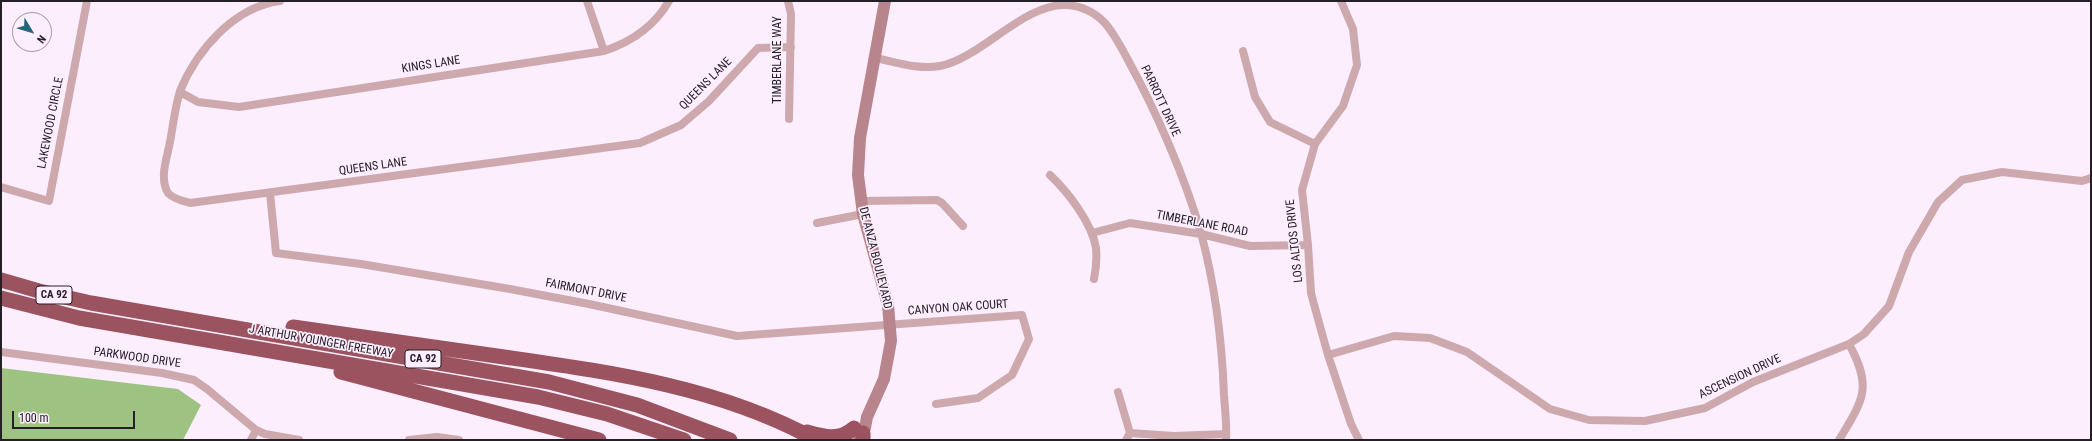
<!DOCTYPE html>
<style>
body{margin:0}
#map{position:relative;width:2092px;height:441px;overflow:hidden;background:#fdeefe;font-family:"Roboto Condensed",sans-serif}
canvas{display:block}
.frame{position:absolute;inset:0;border:2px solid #252026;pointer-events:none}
.north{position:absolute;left:12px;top:12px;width:40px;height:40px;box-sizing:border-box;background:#fdeefe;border:1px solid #a79ca8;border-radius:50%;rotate:128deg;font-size:11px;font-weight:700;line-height:16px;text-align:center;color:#252026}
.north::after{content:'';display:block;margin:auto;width:14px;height:18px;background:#246579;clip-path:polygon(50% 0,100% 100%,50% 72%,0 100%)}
.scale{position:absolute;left:12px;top:411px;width:123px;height:18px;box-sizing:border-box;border:2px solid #252026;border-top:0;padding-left:5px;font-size:12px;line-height:14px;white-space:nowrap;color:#252026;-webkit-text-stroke:3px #fdeefe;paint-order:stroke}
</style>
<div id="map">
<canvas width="2092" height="441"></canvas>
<div class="frame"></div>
<div class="north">N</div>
<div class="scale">100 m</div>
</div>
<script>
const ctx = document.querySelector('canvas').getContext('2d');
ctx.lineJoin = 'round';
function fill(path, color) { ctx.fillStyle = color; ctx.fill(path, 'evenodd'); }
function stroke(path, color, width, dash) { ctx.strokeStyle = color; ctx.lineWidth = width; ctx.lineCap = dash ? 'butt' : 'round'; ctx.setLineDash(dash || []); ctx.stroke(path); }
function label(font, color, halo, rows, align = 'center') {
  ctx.font = font + ' "Roboto Condensed",sans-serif'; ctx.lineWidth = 3.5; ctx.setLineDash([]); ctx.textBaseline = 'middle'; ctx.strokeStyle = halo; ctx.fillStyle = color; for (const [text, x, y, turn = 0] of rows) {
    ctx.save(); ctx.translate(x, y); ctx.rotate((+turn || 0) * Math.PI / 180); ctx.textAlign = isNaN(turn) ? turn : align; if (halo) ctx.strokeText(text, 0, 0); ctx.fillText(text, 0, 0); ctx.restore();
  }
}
const forest = new Path2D(`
 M1,368L178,389L201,405L183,440H1Z`);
const street = new Path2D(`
 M280,1C234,7 197,50 180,91C175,107 173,126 170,142C167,158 159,178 168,193C173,199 183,201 190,203L640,143L681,125L709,101L758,48L791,47
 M587,1L604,51
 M788,1L791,14L789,119
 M1341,1L1353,29L1357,65L1343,106L1315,144L1302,190L1308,245L1311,293L1315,308L1328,355L1351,424L1359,440
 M1243,51L1255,97L1270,122L1315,144
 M875,58C896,62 918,70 940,66C980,59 1025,2 1067,5C1081,6 1094,12 1104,22C1114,33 1121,47 1128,60C1156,111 1185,177 1201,233C1215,285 1222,341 1224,395C1225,410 1227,425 1226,440
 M180,92L198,102L239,107L604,51C631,42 654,27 669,1
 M1050,175C1068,192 1092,223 1096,248C1097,258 1096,269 1094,279
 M1,187L49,201L87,1
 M270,193L276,253L361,264L510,289L589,304L737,336L1022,315L1029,339L1012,375L978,398L936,404
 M860,201L937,200L942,203L963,226
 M817,223L863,214
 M1092,233L1130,223L1201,234L1250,246L1308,245
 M1,352L162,373L194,380L207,389L256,430L265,434L299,440
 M1328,355L1394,336L1430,338L1467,352L1550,409L1589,420L1645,421L1705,408L1753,382L1849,344L1864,334L1889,306L1909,252L1938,202L1962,180L2002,172L2082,181L2091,178
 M1118,392L1130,433L1126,440
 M1130,433L1174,436L1226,434
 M251,440L256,430
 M409,440L437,437L459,440
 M1839,440C1863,400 1873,388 1849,344`);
const secondary = new Path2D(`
 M859,440L865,428L867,417L884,379L891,341L888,305L863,214L858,175L860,138L885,1`);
const highway = new Path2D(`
 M1,280L39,291L91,303L549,382L637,405L730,440
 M1,298L79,318L538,397L607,414L684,440
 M293,327C366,338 439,348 511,358C616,373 722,388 816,440
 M341,372L599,440
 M807,432C824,437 840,441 854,428
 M863,440V433`);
const shields = [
 [54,295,36],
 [423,359,36]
];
const shieldNames = [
 ["CA 92",54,295],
 ["CA 92",423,359]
];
const streetNames = [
 ["TIMBERLANE WAY",778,60,-90],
 ["KINGS LANE",431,65,-9],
 ["QUEENS LANE",706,84,-45],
 ["PARROTT DRIVE",1160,101,65],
 ["LAKEWOOD CIRCLE",51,123,-79],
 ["QUEENS LANE",373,167,-8],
 ["TIMBERLANE ROAD",1202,224,11],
 ["LOS ALTOS DRIVE",1295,241,-96],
 ["DE ANZA BOULEVARD",875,258,76],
 ["FAIRMONT DRIVE",586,291,11],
 ["CANYON OAK COURT",958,308,-4],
 ["J ARTHUR YOUNGER FREEWAY",321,342,10],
 ["PARKWOOD DRIVE",137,358,8],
 ["ASCENSION DRIVE",1740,377,-25]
];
fill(forest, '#9ec282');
stroke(street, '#cda9ae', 8);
stroke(secondary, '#b8858c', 12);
stroke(highway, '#9a535f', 15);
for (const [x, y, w] of shields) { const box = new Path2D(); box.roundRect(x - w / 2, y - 9, w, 18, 3); ctx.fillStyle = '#fdeefe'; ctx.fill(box); stroke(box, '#252026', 1); }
label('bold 11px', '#252026', null, shieldNames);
label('12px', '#252026', '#fdeefe', streetNames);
</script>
